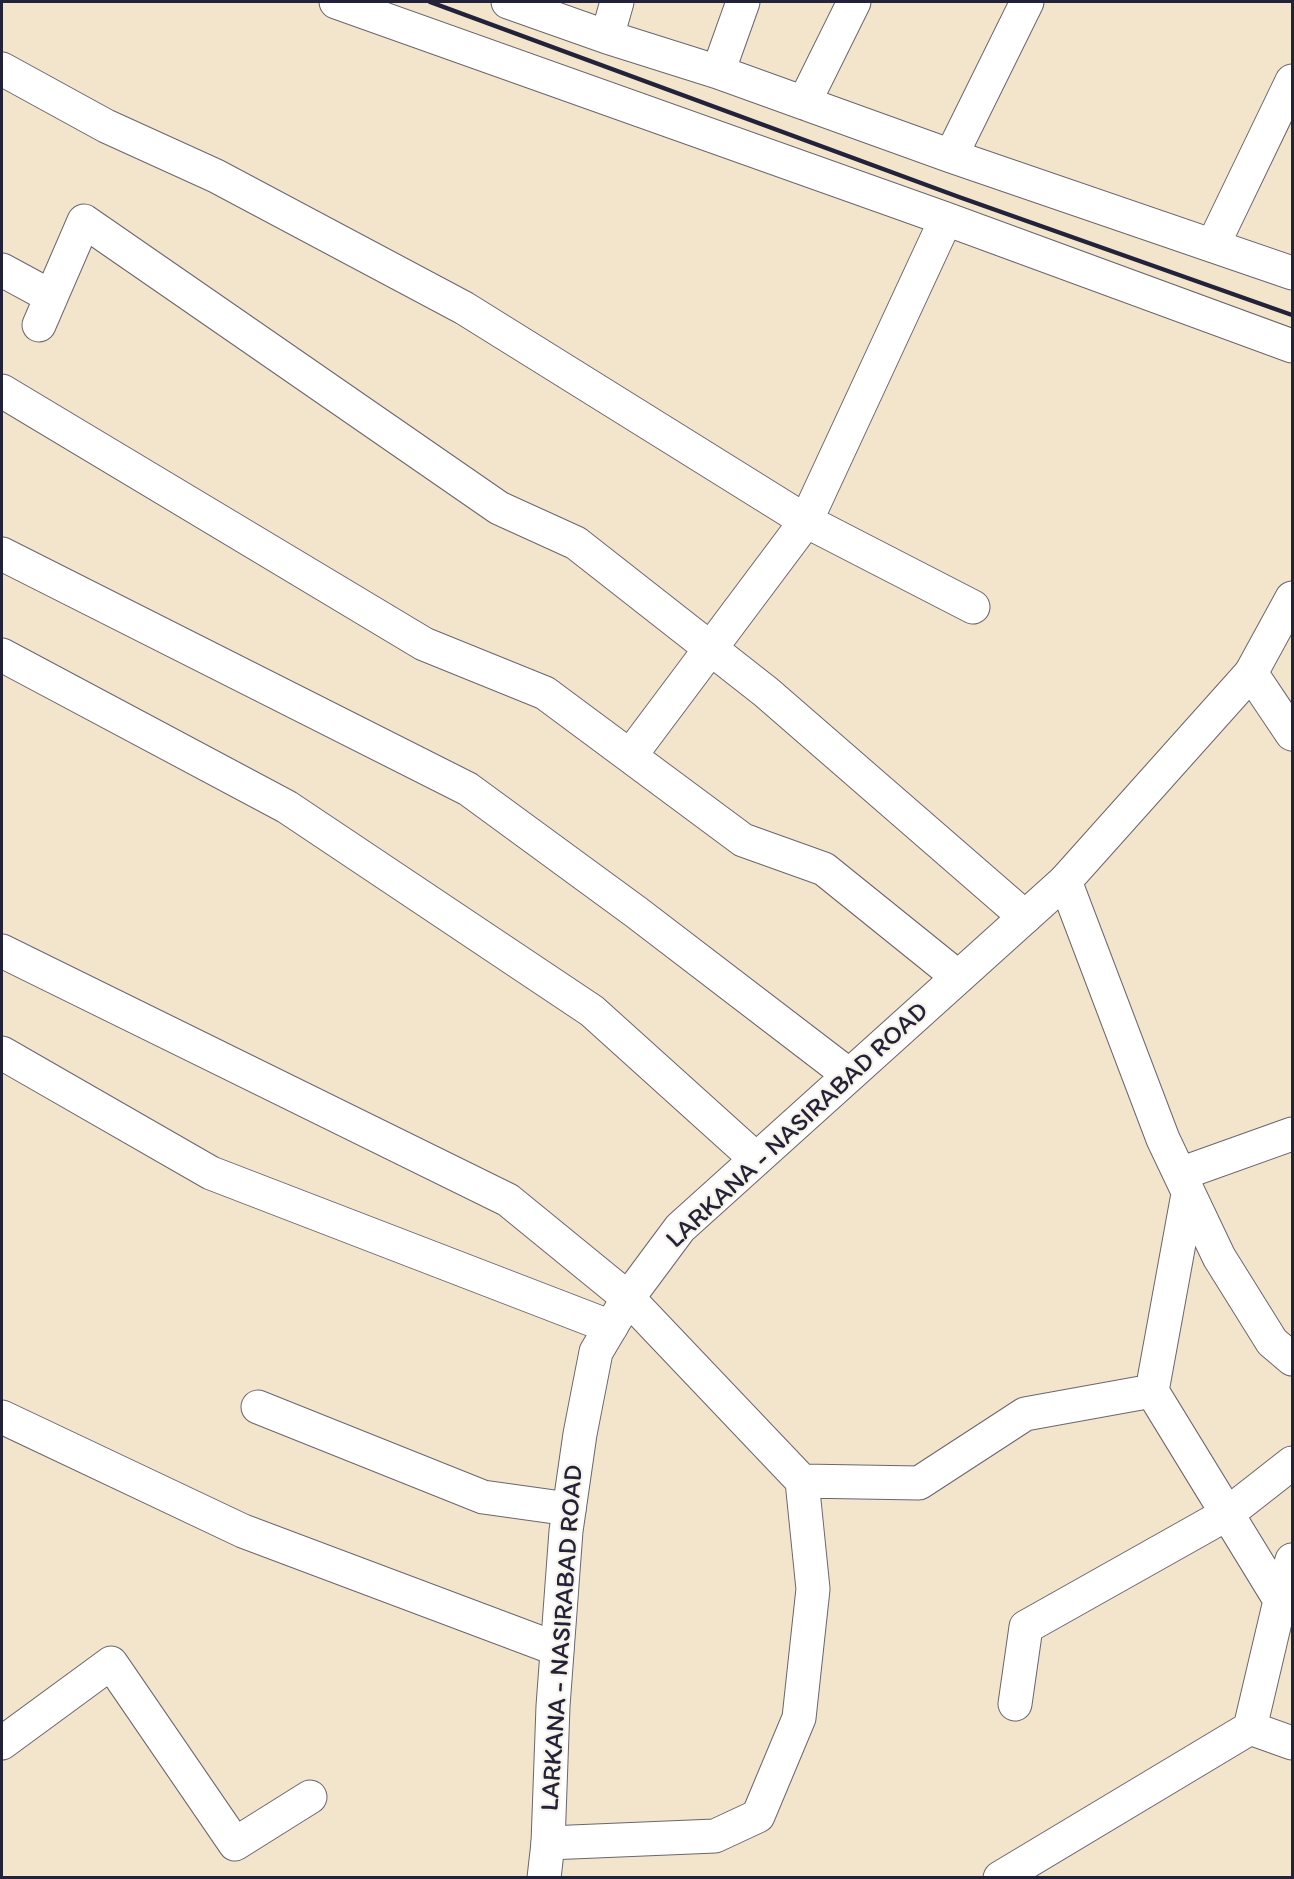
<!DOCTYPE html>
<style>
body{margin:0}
#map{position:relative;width:1294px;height:1879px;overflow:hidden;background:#f3e4cc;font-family:Itim,sans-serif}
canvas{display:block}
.frame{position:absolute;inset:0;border:3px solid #22223b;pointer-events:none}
</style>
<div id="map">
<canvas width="1294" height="1879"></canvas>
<div class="frame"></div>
</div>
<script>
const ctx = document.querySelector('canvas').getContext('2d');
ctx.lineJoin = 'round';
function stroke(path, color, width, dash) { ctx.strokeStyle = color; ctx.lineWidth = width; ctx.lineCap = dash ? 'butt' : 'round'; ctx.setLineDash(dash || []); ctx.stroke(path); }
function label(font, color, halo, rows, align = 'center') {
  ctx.font = font + ' Itim,sans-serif'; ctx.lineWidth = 4.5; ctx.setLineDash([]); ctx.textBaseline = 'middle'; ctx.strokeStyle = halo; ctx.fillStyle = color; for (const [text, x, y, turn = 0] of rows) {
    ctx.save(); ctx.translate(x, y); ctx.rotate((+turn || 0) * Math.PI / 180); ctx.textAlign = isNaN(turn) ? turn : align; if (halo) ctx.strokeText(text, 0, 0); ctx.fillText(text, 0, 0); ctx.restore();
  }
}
const street = new Path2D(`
 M336,2L946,219L1292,346
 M508,2L607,37L718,72L951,156L1292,273
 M607,37L617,2
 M2,69L106,126L216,176L464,308L806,521L973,607
 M718,72L743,2
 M804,103L854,2
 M951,156L1027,2
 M1213,245L1292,81
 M2,270L50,296
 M39,325L84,221L499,508L576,543L766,692L1025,917
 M2,391L424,644L545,693L743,840L824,869L958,977
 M2,554L468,789L636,912L849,1075
 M2,655L287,807L592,1011L756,1159
 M1251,673L1292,734
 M630,756L806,521L946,219
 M1065,881L1163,1139L1219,1257L1272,1342L1292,1359
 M2,951L508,1200L628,1298L802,1481L919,1483L1025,1414L1152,1391
 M2,1053L211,1173L611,1327
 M1180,1174L1292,1134
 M1188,1194L1152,1391L1280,1600
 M258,1407L483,1497L569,1509
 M2,1417L243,1531L557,1649
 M1015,1704L1026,1627L1227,1514L1292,1463
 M1250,1728L1292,1743
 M2,1743L111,1663L235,1844L310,1797
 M548,1843L715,1836L758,1816L799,1718L813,1589L802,1481
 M1000,1878L1250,1728L1283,1588L1292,1560`);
const secondary = new Path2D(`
 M544,1878L548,1843L553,1706L566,1531L580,1434L596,1352L628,1298L680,1228L1065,881L1251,673L1292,598`);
const rail = new Path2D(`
 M430,2L959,197L1292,315`);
const streetNames = [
 ["LARKANA - NASIRABAD ROAD",798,1126,-43],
 ["LARKANA - NASIRABAD ROAD",563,1638,-86]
];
stroke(street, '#6b666e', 35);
stroke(secondary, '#6b666e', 35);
stroke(street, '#fff', 33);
stroke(secondary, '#fff', 33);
stroke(rail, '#22223b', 4.5);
label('26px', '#22223b', '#f7f3e8', streetNames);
</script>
